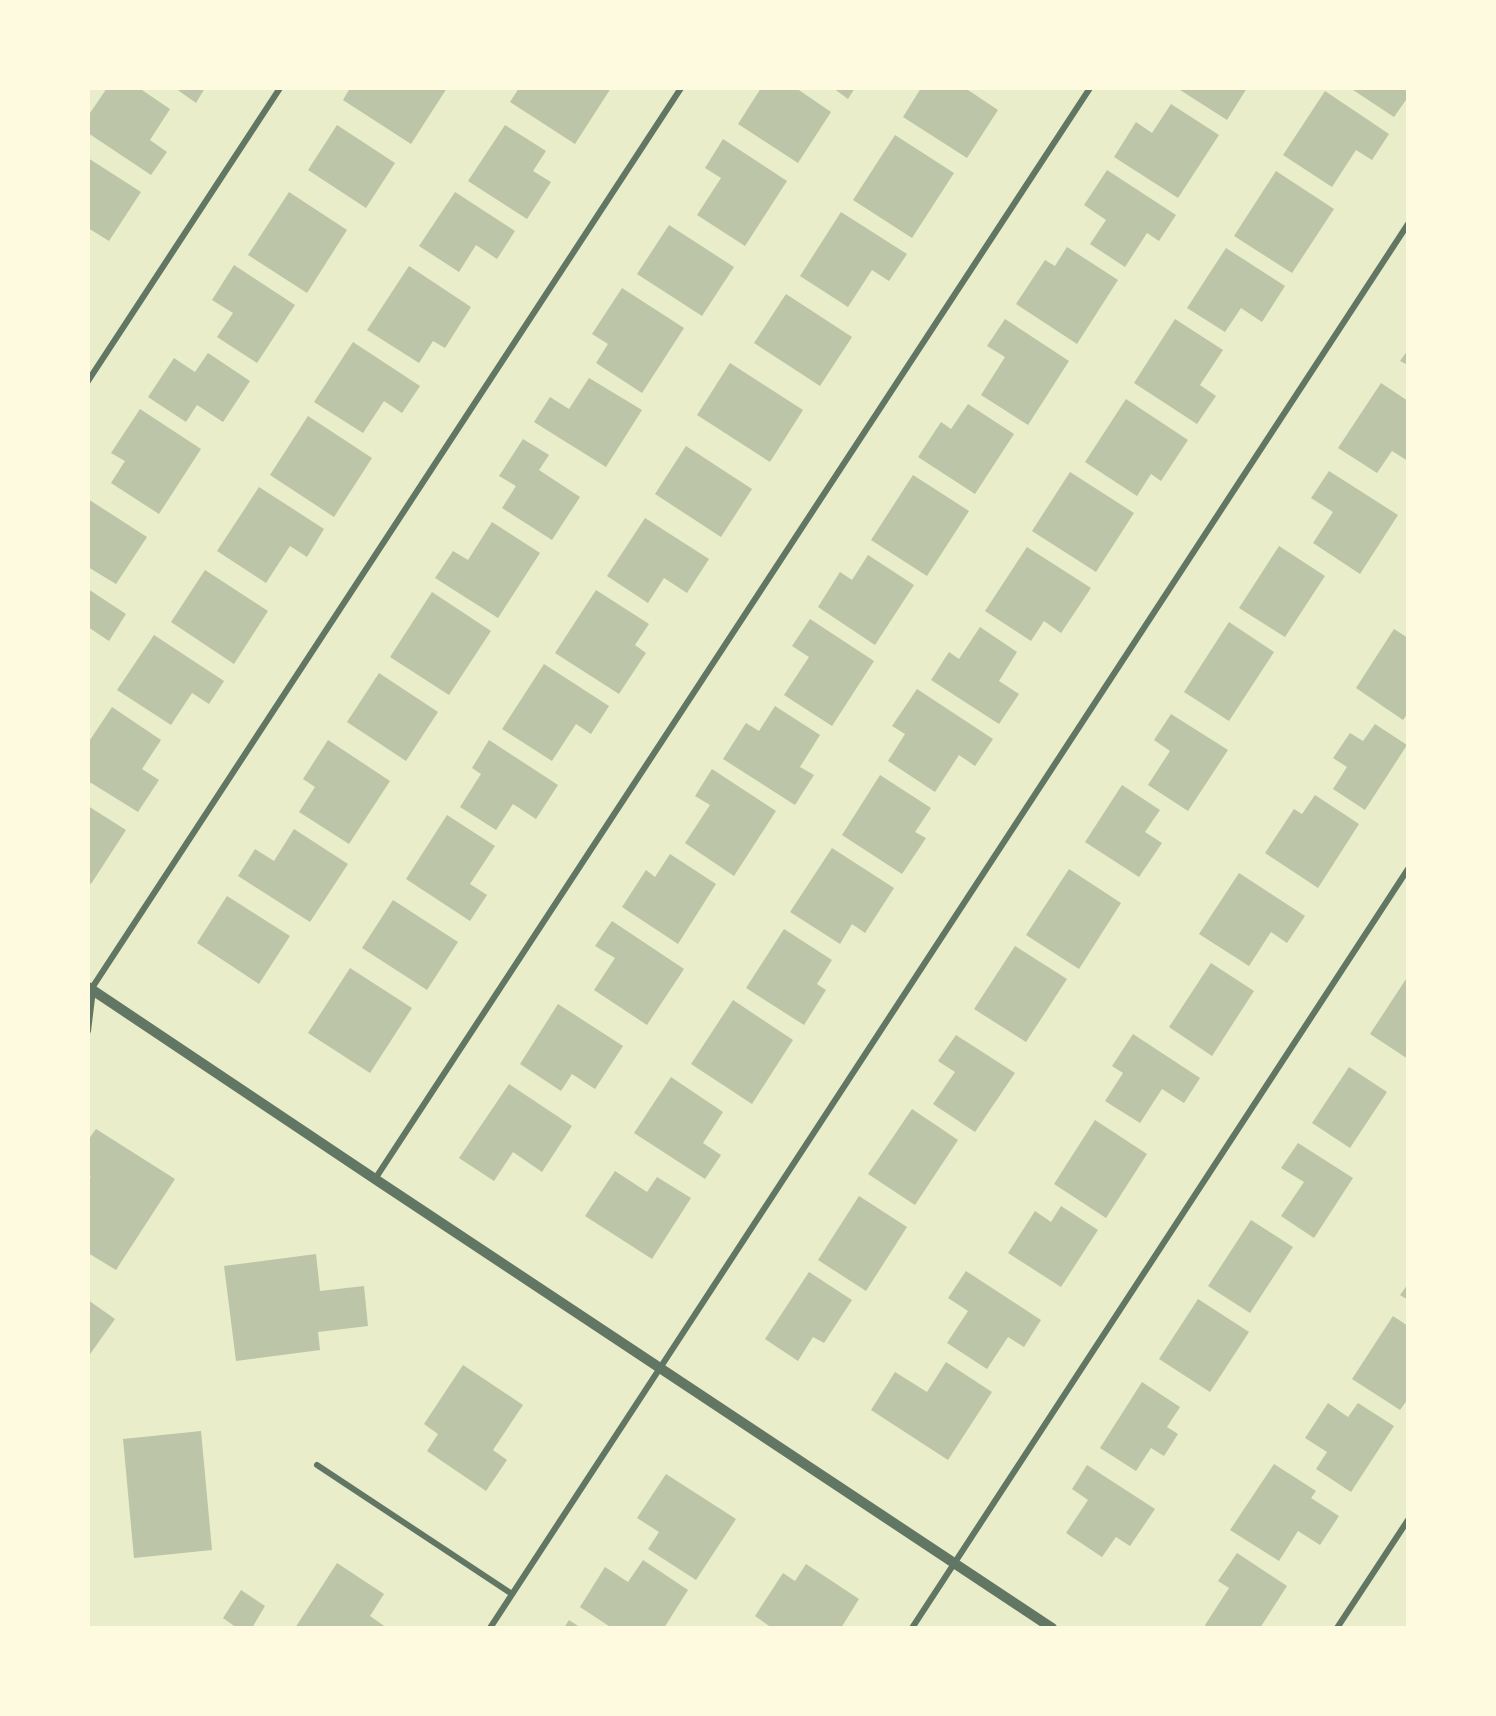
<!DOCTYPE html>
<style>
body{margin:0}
#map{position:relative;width:1496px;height:1716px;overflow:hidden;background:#e9edc9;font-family:Helvetica,sans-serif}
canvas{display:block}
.frame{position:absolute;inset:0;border:90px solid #fefae0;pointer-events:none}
</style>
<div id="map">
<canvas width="1496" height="1716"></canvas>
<div class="frame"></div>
</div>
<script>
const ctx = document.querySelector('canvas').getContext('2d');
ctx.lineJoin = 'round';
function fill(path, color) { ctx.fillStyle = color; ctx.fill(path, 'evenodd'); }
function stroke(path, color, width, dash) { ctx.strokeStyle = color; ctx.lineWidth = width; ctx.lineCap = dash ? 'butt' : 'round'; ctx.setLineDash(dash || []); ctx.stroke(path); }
const building = new Path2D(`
 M107,88H139L170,109L150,140L167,152L151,175L88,133V116Z
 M175,88H205L196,103Z
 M350,88H447L411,144L343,100Z
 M519,88H611L575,144L510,102Z
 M761,88H796L831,112L798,163L738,124Z
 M833,88H855L848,99Z
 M921,88H965L998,110L967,158L903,117Z
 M1177,88H1247L1227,120Z
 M1350,88H1408V97L1394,117Z
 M1325,91L1389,134L1372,160L1356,150L1332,187L1283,155Z
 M1171,104L1219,135L1178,198L1114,157L1136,122L1152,133Z
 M337,125L395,163L366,208L308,170Z
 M505,125L546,151L533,171L551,182L527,219L468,181Z
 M895,135L954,173L912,238L853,200Z
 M723,139L787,181L745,246L697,215L721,178L705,168Z
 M88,158L141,192L109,241L88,228Z
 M1107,170L1176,215L1159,241L1147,233L1125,267L1090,244L1106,220L1084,205Z
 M1276,171L1334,209L1292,273L1234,236Z
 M289,192L347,230L307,293L248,255Z
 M455,192L515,231L497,259L476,245L459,272L419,246Z
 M841,212L907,254L889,281L872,270L848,307L800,276Z
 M669,225L734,267L702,316L637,274Z
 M1067,247L1118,280L1077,344L1016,304L1045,260L1055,266Z
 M1226,248L1285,286L1262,322L1241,308L1225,332L1187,308Z
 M234,265L295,305L257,363L217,337L233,313L212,300Z
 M409,266L471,307L445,348L433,341L419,363L367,330Z
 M622,288L684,328L642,393L596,363L608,344L592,334Z
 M786,294L852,337L820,386L754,343Z
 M1005,319L1069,361L1028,425L981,395L1005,357L987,346Z
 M1175,319L1223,350L1200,385L1216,396L1197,424L1134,383Z
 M353,342L420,386L402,413L384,401L363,433L314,402Z
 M1408,350V365L1400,361Z
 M208,353L250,381L223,422L197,405L186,422L148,397L174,358L195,372Z
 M730,363L803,410L770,462L697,415Z
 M589,378L642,410L606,467L534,422L550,397L569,409Z
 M1381,383L1408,401V461L1392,451L1377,473L1338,448Z
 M1126,399L1188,440L1161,481L1151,474L1137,496L1085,462Z
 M968,404L1014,434L975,494L918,457L941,422L951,429Z
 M140,409L201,449L159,514L111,483L125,461L111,453Z
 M308,416L372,458L334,517L270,475Z
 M523,439L549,455L539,470L580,497L552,540L502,508L516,486L499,476Z
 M686,446L752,489L721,537L655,494Z
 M1329,471L1398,515L1360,574L1313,543L1333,512L1311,498Z
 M1070,472L1134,513L1096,572L1032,531Z
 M913,475L969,511L927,576L871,540Z
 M259,487L324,529L307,557L290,546L266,583L217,551Z
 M88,499L147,537L116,584L88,567Z
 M645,518L709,559L687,593L664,578L648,603L607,576Z
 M492,522L540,553L498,618L435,578L453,551L468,560Z
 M1279,546L1325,576L1285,637L1239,608Z
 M1027,547L1091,588L1061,633L1044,621L1031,641L985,611Z
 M868,555L914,585L875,645L818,607L840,572L852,580Z
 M205,570L268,611L234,664L171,622Z
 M88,589L126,614L109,641L88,627Z
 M596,590L649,624L635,645L646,653L619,694L555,653Z
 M432,592L491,631L449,695L390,657Z
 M810,619L874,661L832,726L784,695L809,657L792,646Z
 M1229,622L1274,652L1229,721L1184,692Z
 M980,627L1017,652L999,681L1019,694L999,724L931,680L949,652L959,659Z
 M1394,629L1408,638V713L1403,720L1356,688Z
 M154,635L224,681L209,704L192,693L171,725L117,690Z
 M544,664L609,706L591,734L576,724L552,761L502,729Z
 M379,673L438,712L406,761L347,722Z
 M917,689L993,739L975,766L959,755L935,792L888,761L905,734L892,726Z
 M775,706L820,735L800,767L814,775L795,805L723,759L746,723L759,731Z
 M112,707L161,740L142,769L159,780L138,812L88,781V743Z
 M1171,714L1228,750L1188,811L1148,785L1170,751L1154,740Z
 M1375,724L1407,745L1365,810L1333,789L1347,767L1333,758L1350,733L1363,741Z
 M328,740L390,781L349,844L299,812L315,787L303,779Z
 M489,740L558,785L536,819L513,804L496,830L460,807L481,774L472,768Z
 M712,769L776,811L734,876L685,843L710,805L695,796Z
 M880,775L931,808L915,832L926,838L902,874L842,835Z
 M1122,785L1160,810L1145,832L1162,843L1139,877L1085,842Z
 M1315,795L1359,824L1318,888L1265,853L1294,809L1302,814Z
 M88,806L126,830L91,884L88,883Z
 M447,815L495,846L470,884L487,895L470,921L406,879Z
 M294,829L348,864L310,922L238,876L255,849L274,861Z
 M832,848L894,888L865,933L852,924L840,944L790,912Z
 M670,854L716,884L678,944L622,907L646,870L655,877Z
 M1069,869L1121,903L1079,969L1026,935Z
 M1239,873L1305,916L1287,943L1271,932L1249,966L1199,934Z
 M227,896L290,936L259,984L197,943Z
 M393,900L458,942L427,990L362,948Z
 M612,921L684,969L647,1025L594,990L615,958L595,946Z
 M784,929L832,960L817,984L826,990L804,1025L746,988Z
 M1015,946L1067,979L1026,1042L974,1009Z
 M1211,963L1254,991L1212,1056L1169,1027Z
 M350,968L412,1008L370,1073L308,1033Z
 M1408,976V1059L1370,1034Z
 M733,1000L793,1040L752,1104L691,1064Z
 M558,1004L623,1046L595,1089L572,1074L561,1091L520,1064Z
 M1133,1034L1200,1078L1184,1103L1162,1089L1140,1123L1105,1101L1123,1073L1112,1066Z
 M956,1035L1015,1073L975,1132L933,1104L955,1072L938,1061Z
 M1349,1067L1387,1092L1350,1148L1312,1123Z
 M671,1077L723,1112L703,1143L721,1155L705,1179L634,1133Z
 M509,1084L572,1126L542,1172L513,1152L494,1181L459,1158Z
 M912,1109L958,1140L915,1205L868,1174Z
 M1095,1120L1147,1154L1106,1218L1054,1184Z
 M96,1129L175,1179L116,1270L88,1253V1181L91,1177L88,1175V1140Z
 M1298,1143L1353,1178L1314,1238L1281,1216L1304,1182L1281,1168Z
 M615,1171L647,1192L657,1177L691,1198L652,1259L585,1216Z
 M859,1196L907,1227L866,1291L818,1260Z
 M1061,1206L1098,1230L1061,1287L1008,1253L1035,1211L1051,1222Z
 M1251,1220L1293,1247L1250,1313L1208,1286Z
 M316,1254L320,1291L364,1286L368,1326L318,1332L320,1350L236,1361L224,1266Z
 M966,1271L1041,1320L1024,1347L1008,1337L987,1369L947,1343L968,1311L948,1298Z
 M809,1272L852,1300L824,1343L813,1337L798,1361L765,1339Z
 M1408,1284V1300L1400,1295Z
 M1198,1299L1249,1332L1210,1392L1159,1359Z
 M88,1300L115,1319L88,1357Z
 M1393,1316L1408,1326V1399L1400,1410L1352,1379Z
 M946,1362L992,1392L948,1460L871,1410L895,1372L927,1392Z
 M463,1365L523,1405L493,1450L507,1460L486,1491L427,1451L438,1434L424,1424Z
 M1142,1382L1180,1407L1167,1427L1178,1434L1164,1456L1151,1448L1136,1471L1100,1448Z
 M1328,1403L1348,1417L1358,1403L1394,1426L1351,1492L1316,1469L1327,1452L1305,1438Z
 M201,1431L212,1550L134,1558L123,1439Z
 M1274,1464L1316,1491L1311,1498L1339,1516L1320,1545L1298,1531L1279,1561L1230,1530Z
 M1087,1465L1155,1509L1130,1546L1116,1537L1102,1557L1066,1533L1088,1500L1072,1489Z
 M666,1474L736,1519L696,1580L648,1549L659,1532L637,1518Z
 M1237,1553L1287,1586L1260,1628H1209L1205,1625L1229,1588L1218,1581Z
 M643,1560L688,1590L664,1628H612L580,1607L605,1567L628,1582Z
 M337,1563L384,1594L370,1616L387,1628H295Z
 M806,1564L859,1599L841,1628H772L755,1616L783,1573L795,1581Z
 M241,1590L265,1606L252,1628H237L223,1618Z
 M569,1620L581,1628H564Z`);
const minor = new Path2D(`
 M88,381L280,88
 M88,994L681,88
 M88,1031L93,990
 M375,1179L1090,88
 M317,1465L512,1594
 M490,1628L1408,224
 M912,1628L1408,869
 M1337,1628L1408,1520`);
const tertiary = new Path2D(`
 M88,987L375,1179L1052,1628`);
fill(building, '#bcc5a7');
stroke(minor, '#617663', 6);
stroke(tertiary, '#617663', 10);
</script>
